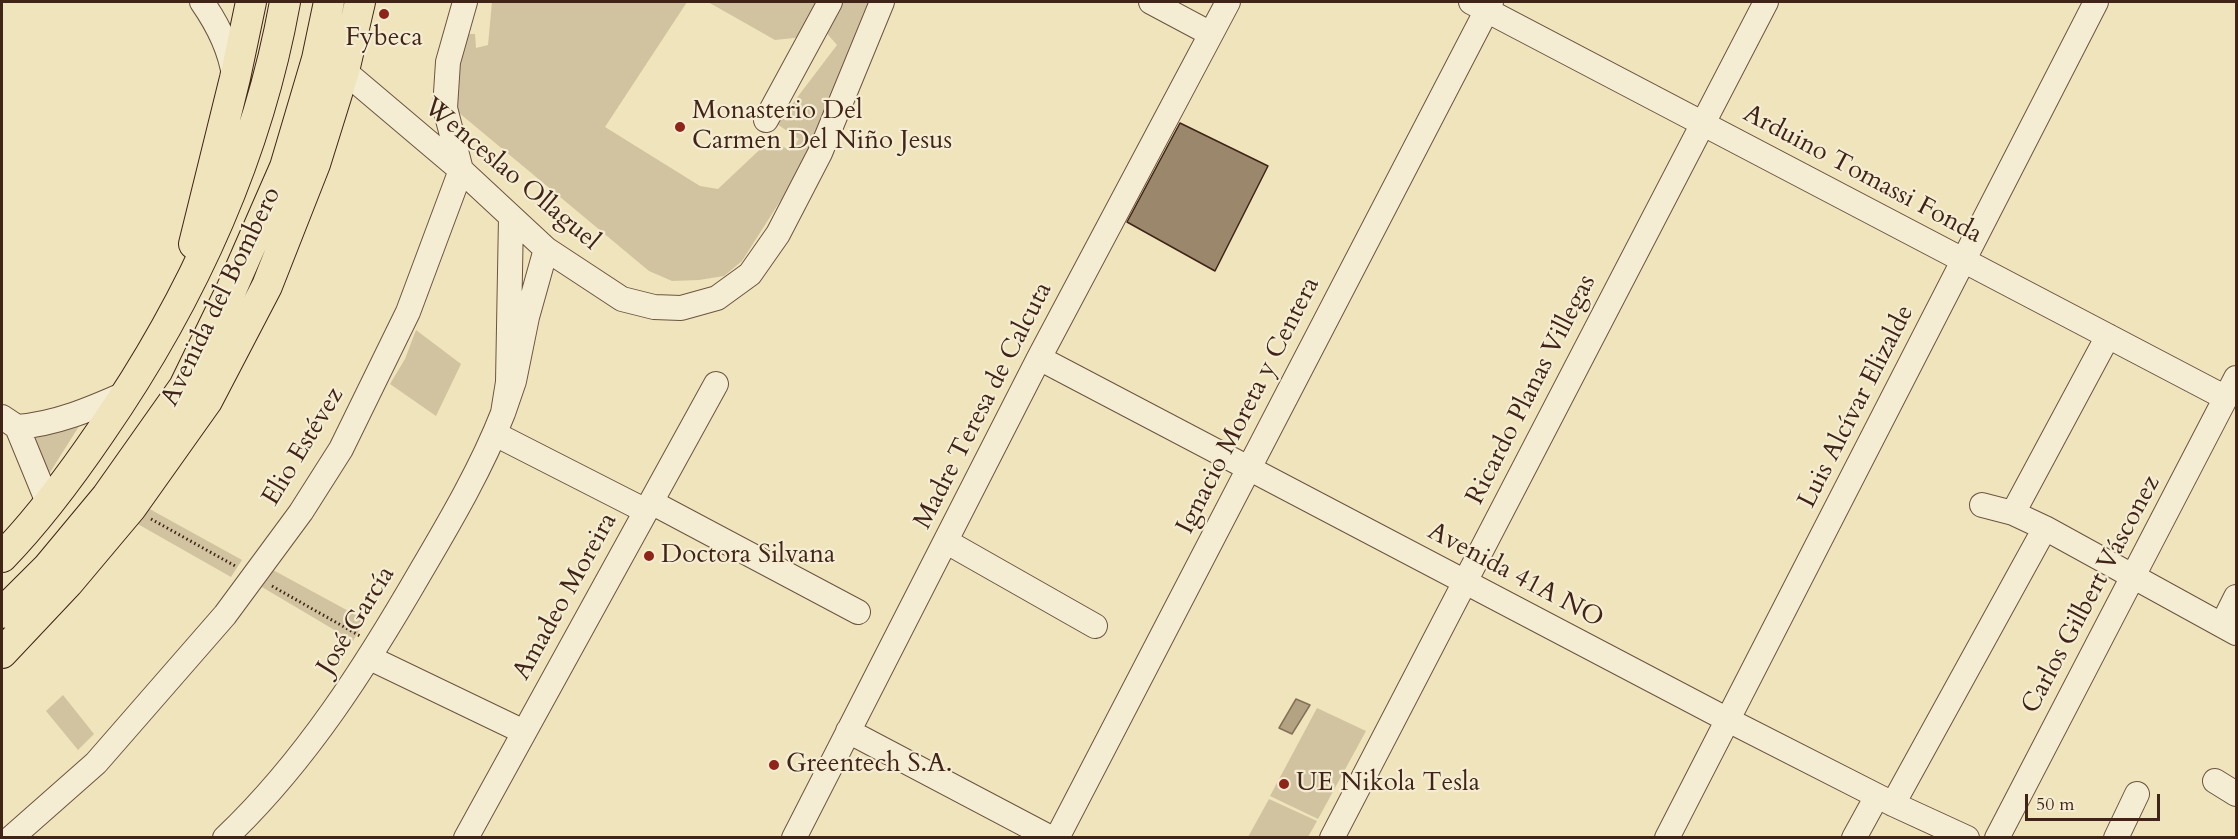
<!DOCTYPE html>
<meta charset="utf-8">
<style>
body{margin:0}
#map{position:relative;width:2238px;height:839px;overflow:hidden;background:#efe4bb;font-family:Cardo,serif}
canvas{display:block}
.frame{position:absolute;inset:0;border:3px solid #3f2417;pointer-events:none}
.scale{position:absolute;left:2025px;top:794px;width:135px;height:27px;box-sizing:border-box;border:3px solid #3f2417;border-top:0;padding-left:8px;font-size:18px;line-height:21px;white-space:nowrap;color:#3f2417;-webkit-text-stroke:4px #f5edd3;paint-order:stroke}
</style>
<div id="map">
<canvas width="2238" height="839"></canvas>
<div class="frame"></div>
<div class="scale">50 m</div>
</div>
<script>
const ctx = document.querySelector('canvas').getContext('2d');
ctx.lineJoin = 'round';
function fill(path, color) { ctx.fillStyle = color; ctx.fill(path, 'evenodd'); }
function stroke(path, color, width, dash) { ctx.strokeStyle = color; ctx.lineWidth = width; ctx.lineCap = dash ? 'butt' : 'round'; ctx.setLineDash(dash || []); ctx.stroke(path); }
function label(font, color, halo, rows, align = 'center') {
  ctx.font = font + ' Cardo,serif'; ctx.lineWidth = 4.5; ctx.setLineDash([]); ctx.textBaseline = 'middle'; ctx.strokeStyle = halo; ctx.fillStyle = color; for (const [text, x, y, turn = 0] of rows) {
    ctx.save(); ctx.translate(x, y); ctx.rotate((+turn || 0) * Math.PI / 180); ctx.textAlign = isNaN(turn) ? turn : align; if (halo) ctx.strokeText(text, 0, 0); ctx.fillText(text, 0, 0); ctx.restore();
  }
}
const green = new Path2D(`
 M492,2H687L605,127L700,186L718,189L771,139L790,151L799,139L777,124L837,45L823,29L843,2H872L821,137L742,261L724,276L699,280L672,281L649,271L452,107L463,34H475L476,48L488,45Z
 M708,2H823L803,37L775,40Z
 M416,330L461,364L436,416L390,384L405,359Z
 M93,404L37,493L19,422Z
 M146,507L242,560L231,577L136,523Z
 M273,570L365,620L353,641L262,587Z
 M63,695L94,734L78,750L46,711Z
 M1317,708L1366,731L1318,819L1270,796Z
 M1269,799L1317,821L1308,837H1248Z`);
const water = new Path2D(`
 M1296,699L1310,705L1292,734L1279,728Z`);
const building = new Path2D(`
 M1180,123L1268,166L1215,271L1127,222Z`);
const path = new Path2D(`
 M151,519L237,567
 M272,586L360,636`);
const minor = new Path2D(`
 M202,2C218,25 230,48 234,76
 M1151,2L1211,34
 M1471,2L2226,398
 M344,71L461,170L546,249L622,299L654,307L681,308L717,298L750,274L778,234L820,153L882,2
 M766,120L830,2
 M511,217L508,382L503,413L514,381L527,317L546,249
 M1039,358L1728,720L1893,804L1967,838
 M2,417L17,427L49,505
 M17,427C56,424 91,409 127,393
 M495,434L646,511
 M651,502L858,612
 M1982,505L2013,513L2045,528
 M2013,513L2108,336
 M947,542L1095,626
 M2222,625L2236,597
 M370,658L524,732
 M848,731L1051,838
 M2215,781L2236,794
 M1893,804L2045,528L2236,633
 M11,838L96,763L225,615L301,512L341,449L408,312L461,170L445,108L448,62L465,2
 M225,838C306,761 366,666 421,571C451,520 482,467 503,413
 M466,838L716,384
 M794,838L1039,358L1228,2
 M1057,838L1491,2
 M1332,838L1766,2
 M1667,838L2096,2
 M1854,838L1877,796
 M1997,838L2236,378
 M2116,838L2137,794`);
const major = new Path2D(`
 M194,244L235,78L251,2
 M2,557C39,519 70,477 100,433C190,303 257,157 285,2
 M2,613L48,567L107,496L184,387L232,288L285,167L317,59L329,2
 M2,653L68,583L131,508L207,401L267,286L315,164L344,71L360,2`);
const markers = [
 [384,14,6,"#8f2418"],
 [680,127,6,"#8f2418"],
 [649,556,6,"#8f2418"],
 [774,765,6,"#8f2418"],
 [1284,784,6,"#8f2418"]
];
const poiNames = [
 ["Fybeca",384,39,"center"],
 ["Monasterio Del",692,112],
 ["Carmen Del Niño Jesus",692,142],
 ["Doctora Silvana",661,556],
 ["Greentech S.A.",786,765],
 ["UE Nikola Tesla",1296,784]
];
const streetNames = [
 ["Wenceslao Ollaguel",511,175,40],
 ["Arduino Tomassi Fonda",1862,175,28],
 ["Avenida del Bombero",222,297,-64],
 ["Ricardo Planas Villegas",1532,390,-63],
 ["Madre Teresa de Calcuta",984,406,-63],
 ["Ignacio Moreta y Centera",1249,406,-63],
 ["Luis Alcívar Elizalde",1857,407,-63],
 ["Elio Estévez",304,447,-59],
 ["Avenida 41A NO",1515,576,28],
 ["Carlos Gilbert Vásconez",2092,595,-62],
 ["Amadeo Moreira",566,597,-61],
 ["José García",357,621,-58]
];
fill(green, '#d1c39f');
fill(water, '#b3a383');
stroke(water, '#857058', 1.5);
fill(building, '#9b886c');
stroke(building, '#3f2417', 1.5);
stroke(minor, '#6b5440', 26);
stroke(major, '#3f2417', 32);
stroke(path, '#3f2417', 3, [1.5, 3]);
stroke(minor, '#f5edd3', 24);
stroke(major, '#efe4bb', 30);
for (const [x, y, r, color] of markers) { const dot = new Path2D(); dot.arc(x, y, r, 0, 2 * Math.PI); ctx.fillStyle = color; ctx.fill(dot); stroke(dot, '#f5edd3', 2); }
label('26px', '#3f2417', '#f5edd3', poiNames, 'left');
label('26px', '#3f2417', '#f5edd3', streetNames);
</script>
